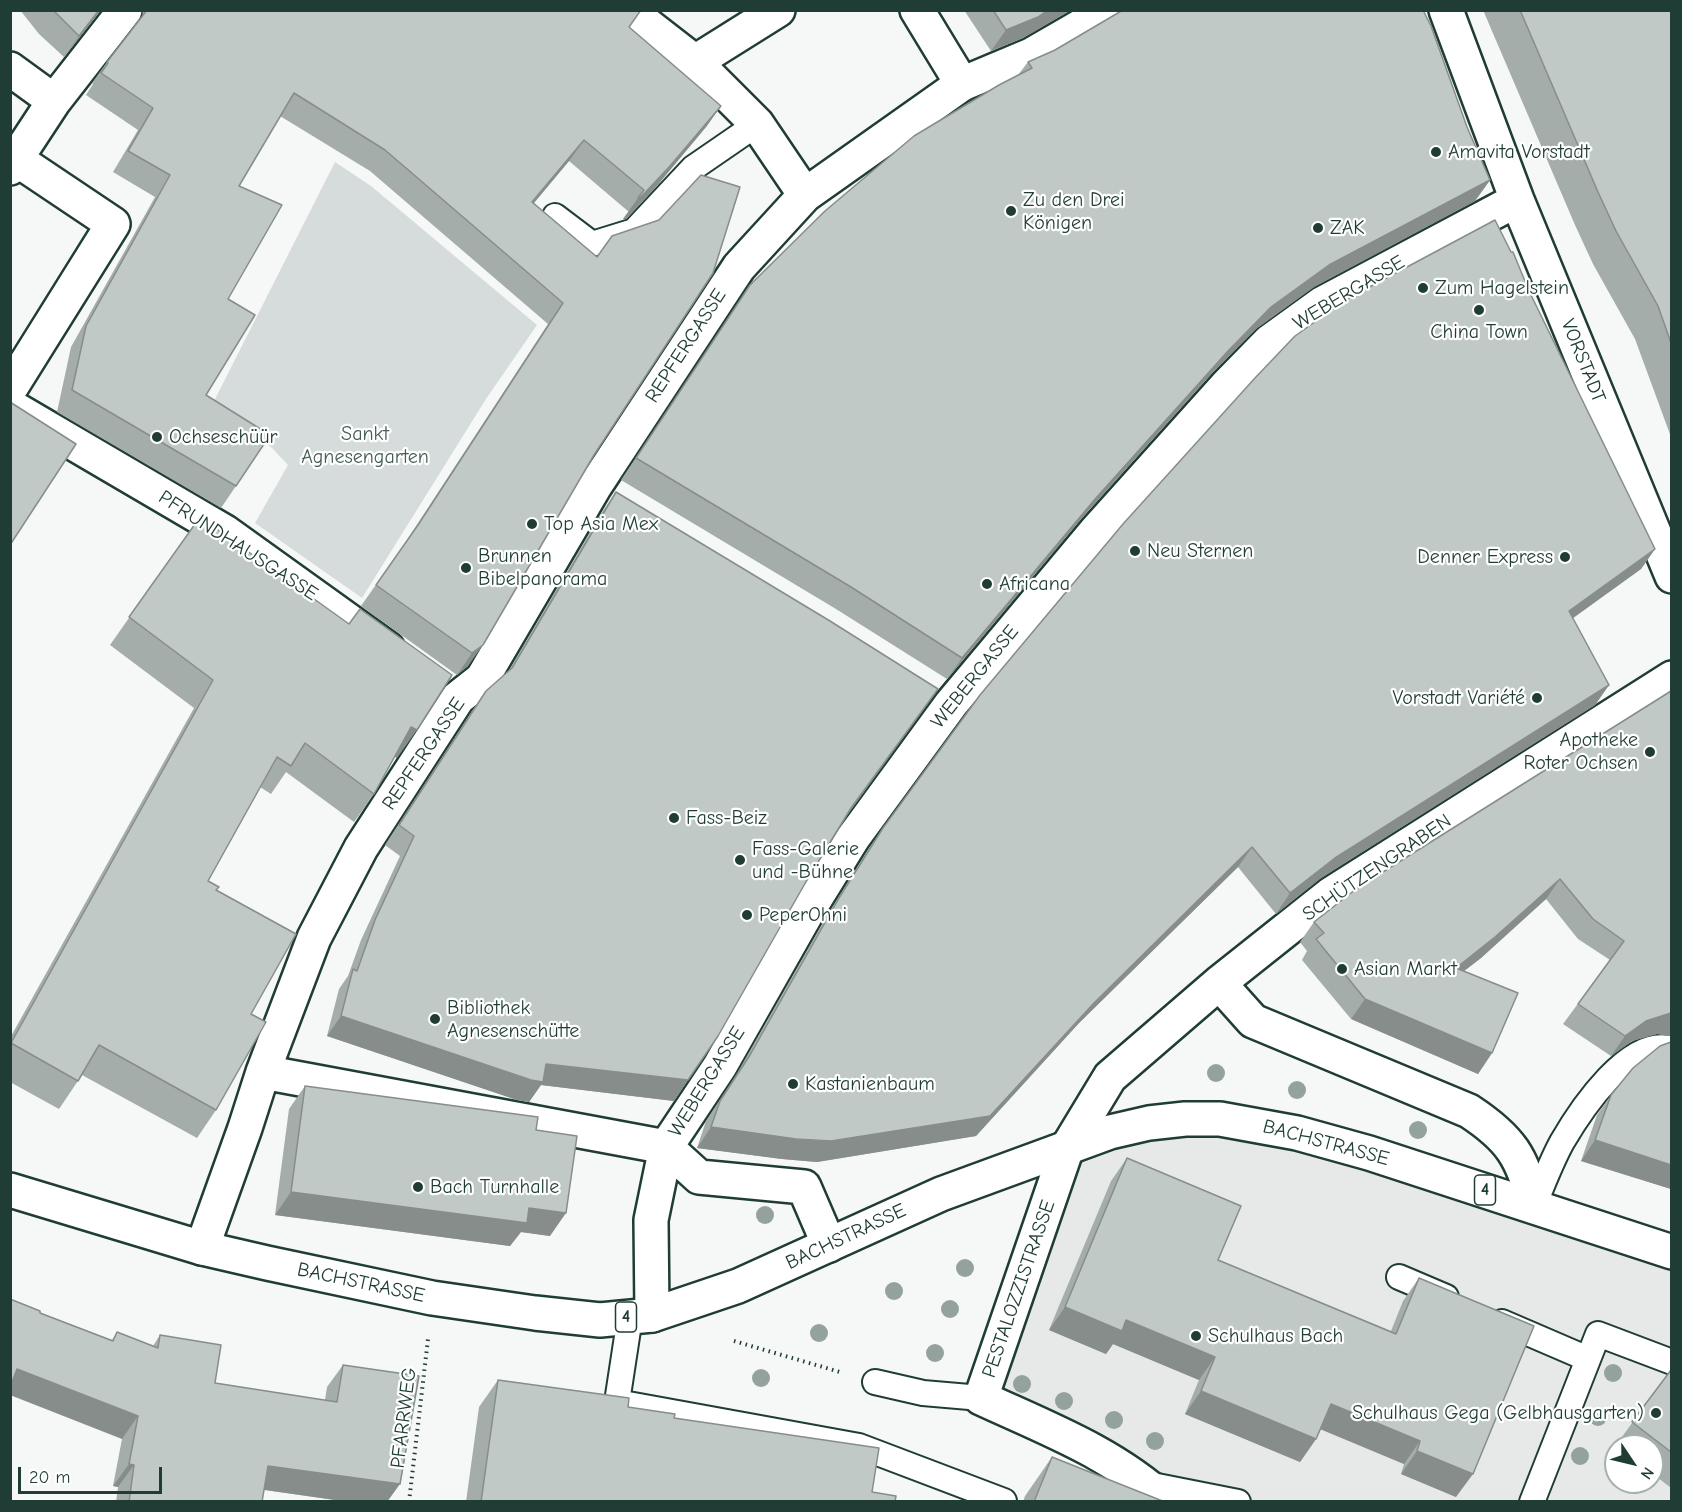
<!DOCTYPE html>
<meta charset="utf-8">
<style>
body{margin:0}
#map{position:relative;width:1682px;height:1512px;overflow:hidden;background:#f6f7f7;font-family:"Comic Neue",sans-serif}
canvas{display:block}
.frame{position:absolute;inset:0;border:12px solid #1f3d34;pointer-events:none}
.north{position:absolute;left:1604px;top:1434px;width:60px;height:60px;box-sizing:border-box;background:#fff;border:2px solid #a5b1ae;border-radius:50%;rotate:125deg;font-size:16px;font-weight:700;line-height:24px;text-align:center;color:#1f3d34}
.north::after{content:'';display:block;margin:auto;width:21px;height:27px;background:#1f3d34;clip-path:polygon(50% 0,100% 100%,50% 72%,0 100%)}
.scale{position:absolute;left:18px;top:1467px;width:144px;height:27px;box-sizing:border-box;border:3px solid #1f3d34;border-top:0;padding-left:8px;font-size:18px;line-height:21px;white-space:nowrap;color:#1f3d34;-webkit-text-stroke:4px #fff;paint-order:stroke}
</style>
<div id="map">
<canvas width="1682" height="1512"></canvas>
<div class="frame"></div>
<div class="north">N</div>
<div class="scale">20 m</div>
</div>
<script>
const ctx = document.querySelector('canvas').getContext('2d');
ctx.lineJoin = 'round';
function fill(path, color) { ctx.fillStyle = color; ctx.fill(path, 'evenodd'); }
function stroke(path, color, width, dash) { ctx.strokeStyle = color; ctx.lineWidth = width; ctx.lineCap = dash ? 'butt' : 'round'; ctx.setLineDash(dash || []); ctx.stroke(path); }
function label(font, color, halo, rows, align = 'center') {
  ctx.font = font + ' "Comic Neue",sans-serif'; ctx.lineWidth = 4.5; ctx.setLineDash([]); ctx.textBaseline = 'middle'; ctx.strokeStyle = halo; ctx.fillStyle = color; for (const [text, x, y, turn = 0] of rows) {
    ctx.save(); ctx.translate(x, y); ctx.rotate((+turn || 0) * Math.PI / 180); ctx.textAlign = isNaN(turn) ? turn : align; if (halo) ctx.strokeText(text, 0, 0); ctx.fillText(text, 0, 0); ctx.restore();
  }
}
const built = new Path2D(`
 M1185,1119L1671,1252V1501H1166L981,1398L1067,1148ZM1616,1446H1652V1482H1616Z`);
const green = new Path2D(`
 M335,162L371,186L537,325L486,399L362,598L255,523L288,465L271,447L210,409Z`);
const path = new Path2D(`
 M734,1341L840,1372
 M409,1502L428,1339`);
const service = new Path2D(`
 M555,216L592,244L634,231L693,168L757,124
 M1534,1205C1543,1184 1551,1162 1562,1142C1580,1111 1630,1035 1672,1049
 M1399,1277L1446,1297
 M630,1317L617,1402L859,1446L1004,1501
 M1502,1322L1588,1359
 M875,1382L923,1393L981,1398
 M1147,1484L1238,1502
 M1532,1502L1598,1334L1672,1362`);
const pedestrian = new Path2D(`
 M1446,10L1517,200L1672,576
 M962,84L1031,55L1109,10
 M829,1245L804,1187L699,1177L666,1147L720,1066L809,909L853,838L951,704L1095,532L1227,385L1269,342L1323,303L1517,200`);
const minor = new Path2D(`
 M628,10L695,62
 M778,10L695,62L757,124L805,195
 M10,69L54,101
 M10,168L54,101L125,10
 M10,389L113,224L16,159
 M10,406L225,532L388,649
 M1219,983L1253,1021L1469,1111C1510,1138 1523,1157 1534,1205
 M263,1072L666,1147L651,1220L652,1315
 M202,1248L245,1128L263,1072L314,938L361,848L458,698L482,679L595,486L739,267L805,195L962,84L917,10
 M1166,1502C1113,1453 1046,1428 981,1398L1067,1148L1110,1077L1219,983L1331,894L1672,678`);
const primary = new Path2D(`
 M10,1190L202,1248L267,1263L432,1298L535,1313L600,1320L652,1315L738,1286L941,1194L1110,1132L1149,1123L1185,1119H1220L1297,1133L1369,1153L1672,1252`);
const trees = [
 [1216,1073],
 [1297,1090],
 [1418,1130],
 [765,1215],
 [965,1268],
 [894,1291],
 [950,1309],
 [819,1333],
 [935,1353],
 [1613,1373],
 [761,1378],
 [1022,1384],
 [1064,1401],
 [1598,1417],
 [1114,1420],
 [1155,1441],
 [1580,1456]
];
const wall = new Path2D(`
 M20,10H101L64,57L39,34Z
 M143,10H641L629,27L721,106L706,127L655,188L626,219H623L629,212L569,161L534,203L597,257L594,455L468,666L457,675L361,606L403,546L548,324L370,171L280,116L239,186L228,299L206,395L236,486L221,508L57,412L71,347L155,197L113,172L138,130L86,95L93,84L92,83L107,62L142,17Z
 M964,10H1071L1023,38L991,51Z
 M1483,10H1671V437L1635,339L1593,264L1575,225Z
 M1055,50L1467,127L1490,180L1475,201L1314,287L1256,329L1213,372L1081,519L947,679L836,609L621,480L750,285L1018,75L1028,62Z
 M1529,291L1655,549L1641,569L1573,618L1609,685L1595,705L1321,878L1276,914L1238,867L1079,1023L976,1136L817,1162L782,1159L697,1148L706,1121L736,1075L825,919L869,848L883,828Z
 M616,492L924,709L848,814L807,880L688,1080L674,1101L541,1085L529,1102L517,1100L327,1036L339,989L348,976L361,940L400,856L385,845L472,711L486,691L508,672L602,512Z
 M200,517L397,758L394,756L374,794L354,822L286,772L271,794L260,787L208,881L216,890L251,1014L216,1110L197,1138L82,1075L59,1109L10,1082V1038L194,708L110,645Z
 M1671,691V1036L1657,1034L1632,1041L1611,1056L1563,1024L1610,960L1578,939L1546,899L1481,958L1464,971L1492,1053L1478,1074L1351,1019L1302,960L1307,951L1300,942L1314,922Z
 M1671,1042V1189L1581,1161L1597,1115L1611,1095Z
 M305,1086L536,1130L550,1236L521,1232L510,1246L275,1215L289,1109Z
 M1127,1158L1218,1260L1391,1331L1403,1301L1419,1278L1456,1497L1401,1474L1404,1464L1321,1429L1316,1439L1300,1462L1185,1414L1199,1380L1113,1344L1106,1354L1049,1330L1111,1181Z
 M40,1313L112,1340L117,1332L153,1346L160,1335L215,1383L325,1400L327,1387L343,1365L387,1502H349L264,1490L262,1502H116L118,1487L113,1486L122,1439Z
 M1671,1370V1488L1652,1473V1446L1616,1445Z
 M498,1380L628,1407L674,1418L895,1502H466L479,1407Z
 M1052,1457L1165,1502H1023L1025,1496Z`);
const shadedWall = new Path2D(`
 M99,10H101L64,57L79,36Z
 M1048,10H1071L1023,38L991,51L1006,30Z
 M721,106L706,127L655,188L626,219H623L638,198Z
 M584,140L569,161L517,223L532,202Z
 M1490,180L1475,201L1314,287L1256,329L1213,372L1081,519L947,679L962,658L1096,498L1228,351L1271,307L1329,265Z
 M1655,549L1641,569L1555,631L1569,611Z
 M483,645L468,666L457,675L472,653Z
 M1609,685L1595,705L1321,878L1276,914L1290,893L1335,858Z
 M411,727L417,730L397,758L391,755Z
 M1252,847L1238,867L1079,1023L976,1136L817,1162L782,1159L697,1148L711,1127L1094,1003Z
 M1560,879L1546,899L1481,958L1442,988L1456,968Z
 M1365,999L1492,1053L1478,1074L1351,1019Z
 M1671,1013V1036L1657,1034L1632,1041L1611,1056L1625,1036L1646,1021Z
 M341,1016L546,1064L688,1080L674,1101L541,1085L529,1102L517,1100L327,1036Z
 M1595,1140L1671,1165V1189L1581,1161Z
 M291,1192L529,1208L566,1213L550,1236L521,1232L510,1246L275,1215Z
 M1065,1307L1126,1320L1215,1357L1199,1380L1113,1344L1106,1354L1049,1330Z
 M17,1369L138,1416L122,1439L10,1395V1378Z
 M1201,1391L1316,1439L1300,1462L1185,1414Z
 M1331,1404L1420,1441L1404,1464L1315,1427Z
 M1417,1451L1473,1474L1456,1497L1401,1474Z
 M129,1464L134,1465L118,1487L113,1486Z
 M268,1466L400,1484L387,1502H349L252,1488Z`);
const building = new Path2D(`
 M53,10H99L79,36Z
 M147,10H641L629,27L721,106L670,166L641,197L638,198L644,190L584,140L532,202L597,257L612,236L659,220L701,175L740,187L713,273L594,455L483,645L472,653L376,585L418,525L563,303L385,150L294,93L239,186L282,205L228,299L255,315L206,395L270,435L236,486L72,390L86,326L170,175L128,151L153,108L101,73L108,63L107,62Z
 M993,10H1048L1038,17L1006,30Z
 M1123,10H1423L1431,26L1467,127L1490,180L1329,265L1271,307L1228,351L1096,498L962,658L851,587L636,458L750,285L825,211L914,136L999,85L1032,68L1028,62L1055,50Z
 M1520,10H1671V343L1658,306L1616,231L1598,192Z
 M1495,220L1511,252H1513L1529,291L1655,549L1569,611L1609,685L1335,858L1290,893L1252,847L1094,1003L990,1116L831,1141L796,1139L711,1127L720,1101L750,1055L839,898L883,828L980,695L1123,524L1255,378L1295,336L1347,299Z
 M10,402L76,444L10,545Z
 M616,492L830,621L938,689L851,808L807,880L718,1036L688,1080L546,1064L543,1082L531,1080L341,1016L353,969L357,971L375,920L414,836L399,825L486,691L512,668Z
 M200,517L349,624L360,609L452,675L417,730L411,727L374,794L305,743L291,766L277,757L208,881L219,887L216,890L296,934L251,1014L266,1022L216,1110L99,1045L78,1081L11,1043L213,680L129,617Z
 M1671,691V1013L1646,1021L1625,1036L1578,1004L1624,941L1593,919L1560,879L1495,937L1456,968L1518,993L1492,1053L1365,999L1316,939L1324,933L1314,922L1356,889Z
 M1671,1042V1165L1595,1140L1611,1095L1633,1068L1660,1046Z
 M305,1086L538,1117L536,1130L577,1136L566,1213L529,1208L527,1223L291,1192Z
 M1127,1158L1241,1206L1218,1260L1396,1334L1419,1278L1534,1326L1473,1474L1417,1451L1420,1441L1331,1404L1316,1439L1201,1391L1215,1357L1126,1320L1122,1331L1065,1307Z
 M10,1299L40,1311V1313L113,1341L117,1332L158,1348L160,1335L221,1345L215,1383L337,1402L343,1365L419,1376L400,1484L268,1466L262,1502H129L134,1465L129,1464L138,1416L17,1369L12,1382L10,1381Z
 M1671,1370V1452L1632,1422Z
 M498,1380L629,1398L628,1407L675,1414L674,1418L879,1448L872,1492L896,1496L895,1502H481Z
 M1052,1457L1165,1502H1034Z`);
const markers = [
 [1436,152,6,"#1f3d34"],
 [1011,211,6,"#1f3d34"],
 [1318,228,6,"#1f3d34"],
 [1423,288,6,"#1f3d34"],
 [1479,310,6,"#1f3d34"],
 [157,437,6,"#1f3d34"],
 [532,524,6,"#1f3d34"],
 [1135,551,6,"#1f3d34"],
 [1565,557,6,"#1f3d34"],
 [466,568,6,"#1f3d34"],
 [987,584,6,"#1f3d34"],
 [1537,698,6,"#1f3d34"],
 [1650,752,6,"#1f3d34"],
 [674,818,6,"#1f3d34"],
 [740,860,6,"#1f3d34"],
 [747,915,6,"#1f3d34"],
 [1342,969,6,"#1f3d34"],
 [435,1019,6,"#1f3d34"],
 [793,1084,6,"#1f3d34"],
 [418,1187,6,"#1f3d34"],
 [1196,1336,6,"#1f3d34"],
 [1656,1413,6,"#1f3d34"]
];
const shields = [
 [1485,1190,21],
 [626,1317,21]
];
const shieldNames = [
 ["4",1485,1190],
 ["4",626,1317]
];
const poiNames = [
 ["Amavita Vorstadt",1448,152],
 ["Zu den Drei",1023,200],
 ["Königen",1023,223],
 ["ZAK",1330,228],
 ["Zum Hagelstein",1435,288],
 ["China Town",1479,332,"center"],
 ["Ochseschüür",169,437],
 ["Top Asia Mex",544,524],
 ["Neu Sternen",1147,551],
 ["Brunnen",478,556],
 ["Bibelpanorama",478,579],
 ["Denner Express",1553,557,"right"],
 ["Africana",999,584],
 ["Vorstadt Variété",1525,698,"right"],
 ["Apotheke",1638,740,"right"],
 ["Roter Ochsen",1638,763,"right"],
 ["Fass-Beiz",686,818],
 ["Fass-Galerie",752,849],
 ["und -Bühne",752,872],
 ["PeperOhni",759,915],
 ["Asian Markt",1354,969],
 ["Bibliothek",447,1008],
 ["Agnesenschütte",447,1031],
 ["Kastanienbaum",805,1084],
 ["Bach Turnhalle",430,1187],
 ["Schulhaus Bach",1208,1336],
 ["Schulhaus Gega (Gelbhausgarten)",1644,1413,"right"]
];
const streetNames = [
 ["WEBERGASSE",1349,293,-31],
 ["REPFERGASSE",686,346,-57],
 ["VORSTADT",1583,361,68],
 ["PFRUNDHAUSGASSE",238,546,33],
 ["WEBERGASSE",975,677,-51],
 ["REPFERGASSE",424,754,-56],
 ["SCHÜTZENGRABEN",1377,868,-34],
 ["WEBERGASSE",707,1082,-58],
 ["BACHSTRASSE",1326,1143,15],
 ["BACHSTRASSE",846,1237,-25],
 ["BACHSTRASSE",361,1283,12],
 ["PESTALOZZISTRASSE",1019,1289,-71],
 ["PFARRWEG",404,1418,-83]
];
const parkNames = [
 ["Sankt",365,434],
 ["Agnesengarten",365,457]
];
fill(built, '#e6e9e8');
fill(green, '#d6dcdb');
stroke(service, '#1f3d34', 28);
stroke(pedestrian, '#1f3d34', 38);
stroke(minor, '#1f3d34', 38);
stroke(primary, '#1f3d34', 38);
stroke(path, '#1f3d34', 4, [1.5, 4.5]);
stroke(service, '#fff', 24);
stroke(pedestrian, '#fff', 33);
stroke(minor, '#fff', 33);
stroke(primary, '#fff', 33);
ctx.fillStyle = '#94a29e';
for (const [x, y] of trees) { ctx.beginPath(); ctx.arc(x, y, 9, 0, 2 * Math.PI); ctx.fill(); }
fill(wall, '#a5adaa');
fill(shadedWall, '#868d8b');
fill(building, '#c0c9c6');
stroke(building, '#868d8b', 1.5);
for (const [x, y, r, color] of markers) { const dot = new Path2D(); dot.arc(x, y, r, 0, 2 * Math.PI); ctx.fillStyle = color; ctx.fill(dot); stroke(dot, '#fff', 2); }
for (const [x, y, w] of shields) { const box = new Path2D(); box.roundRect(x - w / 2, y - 15, w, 30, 4.5); ctx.fillStyle = '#fff'; ctx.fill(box); stroke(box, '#1f3d34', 1.5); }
label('bold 18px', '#1f3d34', null, shieldNames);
label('20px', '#1f3d34', '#fff', poiNames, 'left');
label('20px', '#1f3d34', '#fff', streetNames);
label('20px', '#445d55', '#fff', parkNames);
</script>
